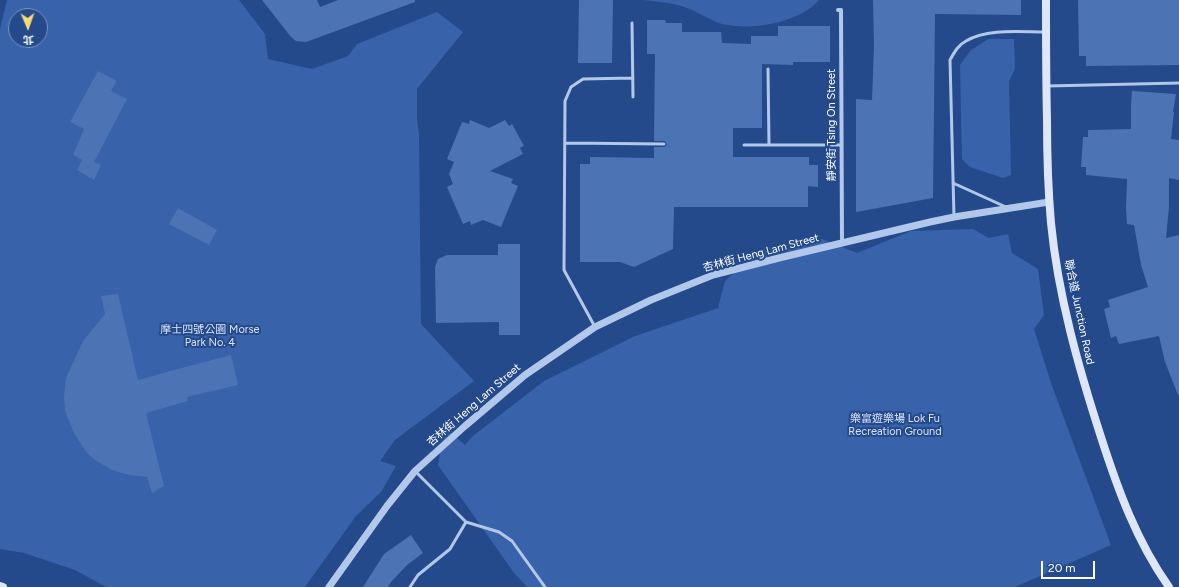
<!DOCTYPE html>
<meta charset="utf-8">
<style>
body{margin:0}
#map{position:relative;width:1179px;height:587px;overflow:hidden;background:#244a8c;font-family:Figtree,"Noto Sans TC",sans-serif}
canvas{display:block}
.north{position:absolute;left:8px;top:8px;width:40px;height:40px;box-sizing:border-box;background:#244a8c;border:1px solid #7c92ba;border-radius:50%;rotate:178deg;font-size:11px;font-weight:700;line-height:16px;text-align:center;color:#fff}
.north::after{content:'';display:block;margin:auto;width:14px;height:18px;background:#f6da75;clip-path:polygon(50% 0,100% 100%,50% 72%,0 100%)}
.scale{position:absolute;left:1041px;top:561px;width:54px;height:18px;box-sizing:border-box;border:2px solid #fff;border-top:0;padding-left:5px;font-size:12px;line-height:14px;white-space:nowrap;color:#fff;-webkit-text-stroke:3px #244a8c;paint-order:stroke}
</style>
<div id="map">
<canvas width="1179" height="587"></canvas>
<div class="north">北</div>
<div class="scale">20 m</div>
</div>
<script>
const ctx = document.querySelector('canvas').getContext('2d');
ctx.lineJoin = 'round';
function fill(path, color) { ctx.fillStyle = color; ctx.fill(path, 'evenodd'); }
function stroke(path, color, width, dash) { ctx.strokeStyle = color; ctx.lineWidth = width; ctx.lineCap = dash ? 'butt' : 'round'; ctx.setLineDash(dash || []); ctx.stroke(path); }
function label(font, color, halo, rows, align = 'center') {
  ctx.font = font + ' Figtree,"Noto Sans TC",sans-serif'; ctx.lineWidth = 4; ctx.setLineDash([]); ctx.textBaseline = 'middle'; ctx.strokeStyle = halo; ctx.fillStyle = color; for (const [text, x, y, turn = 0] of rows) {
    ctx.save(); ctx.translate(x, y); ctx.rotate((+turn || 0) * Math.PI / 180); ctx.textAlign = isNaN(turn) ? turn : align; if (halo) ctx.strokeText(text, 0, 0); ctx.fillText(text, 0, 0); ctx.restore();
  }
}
const green = new Path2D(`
 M7,0H239L265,34L268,59L312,69L348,56L357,44L437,12L463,32L417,89V120L419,134L421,324L474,381L395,440L380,461L396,466L381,492L356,516L305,587H106L75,570L24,553L0,549V29ZM16,16H40V40H16Z
 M644,0H819C799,23 752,31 722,24C711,21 702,14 692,10C677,3 660,2 644,0Z
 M988,39H1014L1015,69L1009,81L1011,175L1003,178L970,167L962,159L960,65L970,51Z
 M973,229L989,238L1008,234L1012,253L1038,269L1044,315L1034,329L1051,383L1111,545L1015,587H527L514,573L438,465L445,428L465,445L473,436L544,381L635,336L718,308L725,281L761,249L822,239L857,253L911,231Z`);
const building = new Path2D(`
 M262,0H317L320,7L338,0H415V2L306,42L296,41L291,37Z
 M579,0H613L612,63H578Z
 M873,0H1021V15L935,14L933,198L856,212V99L872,100L874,46Z
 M1078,0H1179V65L1086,66V56H1079Z
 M647,20H665L666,23H682V32H721L722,43L751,44V36H778V26H830V62H793V65L762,64V128H733V157H809V165H818V187L808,186V207H674L673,249L634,267L620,262H580V164H590V157L654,158V147H664L667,145L665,141H654L655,54H647Z
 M98,71L117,81L111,91L127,99L94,162L101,165L94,180L77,170L82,160L73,155L84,129L70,122Z
 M1132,91L1176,94L1173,112H1174L1171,139L1179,140V180L1169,178V207L1166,238L1179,235V395H1178L1165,362L1159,336L1119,344L1116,336L1111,338L1104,309L1110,307L1108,300L1148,287L1141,265L1134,225L1127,224L1126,208L1127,179L1086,175V167H1081L1083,137H1088V130L1131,129V104Z
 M470,120L489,128L505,120L509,126L512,124L524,146L520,148L523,154L490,171L513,179L511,183L518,186L501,227L483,220L471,225L470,221L463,224L447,187L453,184L449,174L454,162L447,159L462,122L469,124Z
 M178,208L217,230L209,245L169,224Z
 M498,244H520V335H499V322L436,323L435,267L438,259L447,255H498Z
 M118,294L138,380L174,370L231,355L238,385L187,397L188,401L146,413L164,486L152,493L147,477L129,475L112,470L95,460L86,452L74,433L65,411L64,397L66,378L83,341L105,314L101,296Z
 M411,535L423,553L407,565L391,582L388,587H363L384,554Z`);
const service = new Path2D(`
 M632,23L633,97
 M768,69L769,145
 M1047,86L1179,83
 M566,143L664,144
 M744,145H841
 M953,183L1006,207
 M954,217L950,60C954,53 958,45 966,41C987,28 1021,32 1046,32
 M595,327L564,270L565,101L571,87L583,79L633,78
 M415,471L466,522L499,532L512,541L545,587
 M410,587L418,575L450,549L466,522`);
const minor = new Path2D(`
 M838,10H841L842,243`);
const tertiary = new Path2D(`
 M329,587L387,506L415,471L465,426L525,375L595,327L651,300L713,275L779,258L930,222L954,217L1049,202`);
const secondary = new Path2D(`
 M1046,0C1046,40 1046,80 1047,119C1047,154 1048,189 1051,223C1058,296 1079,369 1101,437C1118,490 1137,542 1169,587
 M0,586L3,587`);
const streetNames = [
 ["靜安街 Tsing On Street",832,125,-90],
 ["杏林街 Heng Lam Street",761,253,-15],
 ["聯合道 Junction Road",1079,312,78],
 ["杏林街 Heng Lam Street",474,405,-41]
];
const parkNames = [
 ["摩士四號公園 Morse",210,330],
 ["Park No. 4",210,343],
 ["樂富遊樂場 Lok Fu",895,419],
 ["Recreation Ground",895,432]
];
fill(green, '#3862a9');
fill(building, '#4c73b3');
stroke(service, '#b2c8eb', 3);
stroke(minor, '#b2c8eb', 4);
stroke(tertiary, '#b2c8eb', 7);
stroke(secondary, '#dde7f9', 8);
label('11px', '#fff', '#244a8c', streetNames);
label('11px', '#d7e3f8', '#244a8c', parkNames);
</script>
